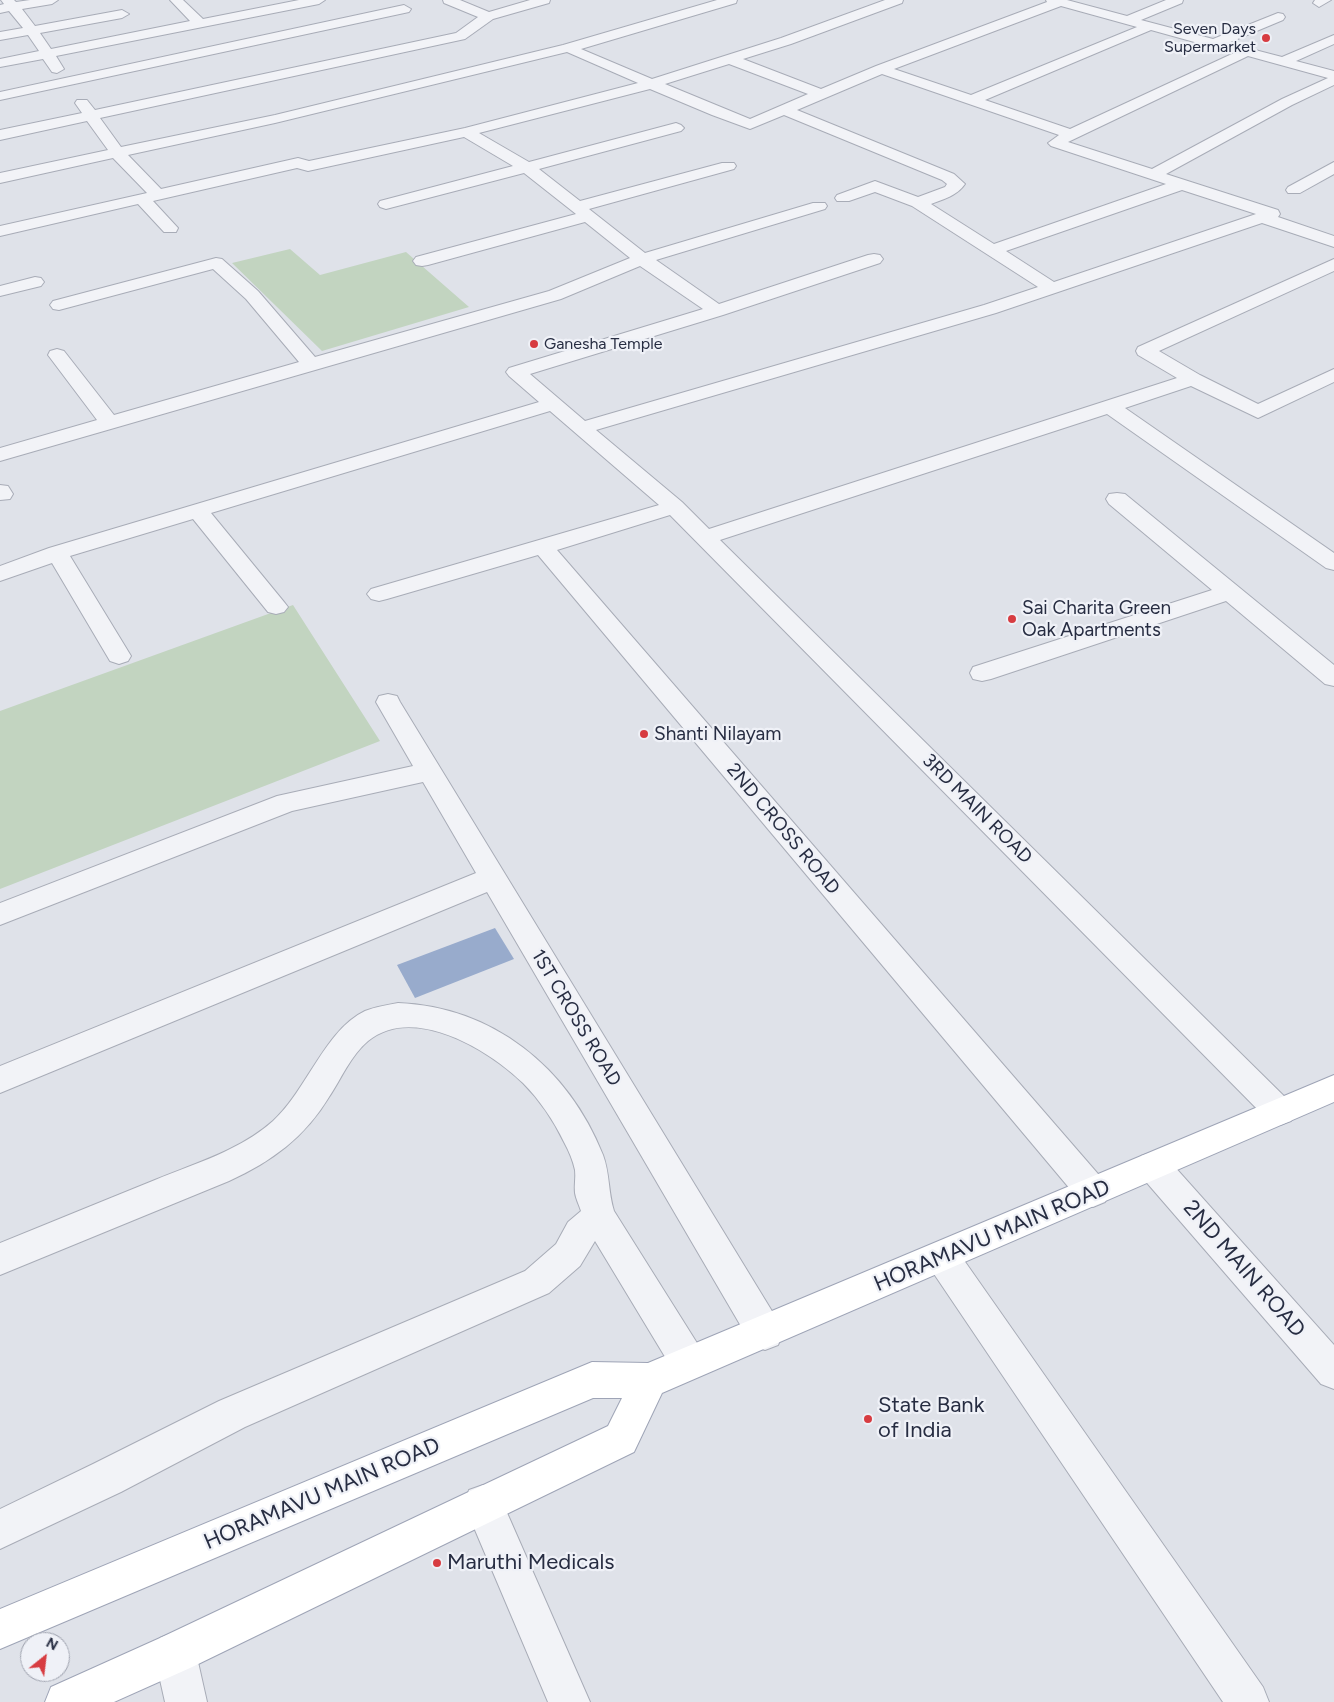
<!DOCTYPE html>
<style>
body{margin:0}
#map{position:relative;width:1334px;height:1702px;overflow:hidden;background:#dfe2e9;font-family:Figtree,sans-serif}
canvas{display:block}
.north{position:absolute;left:20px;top:1632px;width:50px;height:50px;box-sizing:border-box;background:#eff1f7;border:1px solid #9fa3af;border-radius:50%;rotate:29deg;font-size:14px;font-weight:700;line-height:20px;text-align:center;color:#272d42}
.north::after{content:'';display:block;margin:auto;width:18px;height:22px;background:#d73c41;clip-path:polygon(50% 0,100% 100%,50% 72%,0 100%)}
</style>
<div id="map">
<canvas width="1334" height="1702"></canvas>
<div class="north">N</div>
</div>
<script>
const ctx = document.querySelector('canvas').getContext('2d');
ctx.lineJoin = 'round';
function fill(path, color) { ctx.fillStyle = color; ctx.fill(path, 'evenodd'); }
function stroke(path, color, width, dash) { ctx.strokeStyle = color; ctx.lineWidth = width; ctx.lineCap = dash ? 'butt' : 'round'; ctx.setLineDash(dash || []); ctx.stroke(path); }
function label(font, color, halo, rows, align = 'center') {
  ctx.font = font + ' Figtree,sans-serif'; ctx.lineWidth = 4.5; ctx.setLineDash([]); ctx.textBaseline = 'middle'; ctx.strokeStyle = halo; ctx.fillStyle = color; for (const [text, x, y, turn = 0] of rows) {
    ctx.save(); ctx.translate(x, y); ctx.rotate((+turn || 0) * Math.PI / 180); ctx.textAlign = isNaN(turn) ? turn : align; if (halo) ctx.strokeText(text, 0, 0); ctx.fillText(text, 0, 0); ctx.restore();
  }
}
const green = new Path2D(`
 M290,249L320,275L406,252L469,307L322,351L232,263Z
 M293,605L380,741L0,889V711Z`);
const water = new Path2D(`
 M495,928L514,959L415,998L397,965Z`);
const minor = new Path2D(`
 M1,0H14L16,2L30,0H58L52,4L22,9L35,26L122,10L129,14L122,18L40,33L51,49L190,21L170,0H183L203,19L299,0H325L319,4L56,56L64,69L57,73L52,72L43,59L0,67V59L39,51L28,35L0,40V32L23,28L9,11L0,13V5L4,4Z
 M443,0H460L489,12L530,0H550L549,3L493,19L465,39L100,118L121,147L275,115L563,45L717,0H737L736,3L581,49L652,79L781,38L885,0H903L902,3L791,44L743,59L821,89L876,66L1047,2L1046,0H1067L1127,16L1166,0H1183L1182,3L1141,20L1213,39L1278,13L1283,14L1285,17L1283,20L1228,43L1282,57L1334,35V44L1296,61L1334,71V85L1292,105L1166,174L1278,210L1280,214L1278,217L1334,236V247L1262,223L996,313L596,430L682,502L709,529L1177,378L1138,355L1136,351L1138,347L1334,259V271L1159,351L1200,375L1258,404L1334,369V382L1258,418L1191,386L1125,408L1334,553V570L1326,568L1107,414L720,540L1291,1103L1296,1112L1291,1121L1280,1125L1269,1121L670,515L557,550L1105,1182L1110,1192L1105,1202L1093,1207L1081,1202L538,555L387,599L379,601L371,599L367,594L371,589L659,505L550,411L211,513L284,602L288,607L284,612L276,614L268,612L193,519L70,556L131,656L128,661L119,664L110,661L52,563L0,581V566L49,548L539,402L509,376L506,372L509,368L703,309L640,266L561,299L0,461V448L97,420L48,355L50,351L57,349L64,351L114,415L299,362L246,299L213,269L59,310L53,309L50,305L53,301L216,258L222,259L258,291L315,357L549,291L630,258L585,222L428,265L422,266L416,265L413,261L416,257L576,214L524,173L386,209L380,207L378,204L380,201L513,166L464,137L308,171L297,168L153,201L178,228L176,232H164L138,204L0,236V226L147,193L113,158L0,183V173L108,150L87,121L0,140V130L82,113L75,103L77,100H87L95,110L456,33L478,17L444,3ZM1061,6L1137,27L971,95L894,69ZM1151,30L1234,53L1070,129L985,100ZM567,52L638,83L465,128L309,161L298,158L161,189L128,155L275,123ZM1248,56L1328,78L1282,99L1152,169L1068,142ZM729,64L808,94L750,119L665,84ZM882,74L1059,135L1048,143L1051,146L1166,184L994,244L931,204C943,199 957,196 965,184L954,174L797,110ZM650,89L712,115L750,129L784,115L942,180L947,184L945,187L918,197L875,181L837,195L835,198L837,201H849L875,192L912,206L1038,287L984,305L585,421L530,374L723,315L880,263L883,259L880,255L874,254L868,255L719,304L656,260L825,209L827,206L825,203H813L645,253L589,209L734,169L736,166L734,163H722L580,201L539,169L681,131L684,128L681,125L676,123L529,162L479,133ZM1182,190L1256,214L1054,282L1006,251Z
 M1315,0H1331L1319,7L1313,3Z
 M404,5L411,9L409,12L0,100V92Z
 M1334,162V174L1300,193H1288L1286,190L1288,187Z
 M35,277L41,278L44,282L41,286L0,296V286Z
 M0,485L8,486L13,494L10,499L0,500Z
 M1117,493L1125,494L1334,665V686L1325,684L1226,601L991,679L982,681L973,679L970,673L973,667L1212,590L1109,504L1106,499L1109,494Z
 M388,694L397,696L400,702L778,1321L783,1333L778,1345L765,1350L752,1345L487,892L0,1093V1066L476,873L423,782L292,811L0,925V903L277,796L413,766L376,702L379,696Z
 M398,1003C493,1007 568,1067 603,1155C610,1174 608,1192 614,1211L702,1351L707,1363L702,1375L689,1380L676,1375L595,1241L580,1266L549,1293L245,1427L121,1492L0,1549V1509L93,1464L219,1401L525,1271L556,1244L568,1222L581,1211C579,1205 576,1199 575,1193C574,1185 576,1178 575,1170C573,1161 569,1151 564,1142C554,1121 539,1099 523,1083C488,1049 413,1004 368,1041C351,1055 341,1079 329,1097C305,1137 271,1162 229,1181L0,1275V1243C52,1222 103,1201 155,1180C196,1163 239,1151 273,1121C307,1090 325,1030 365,1011C375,1007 387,1005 398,1003Z
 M1153,1152L1165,1156L1334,1345V1389L1321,1384L1141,1176L1137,1166L1141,1156Z
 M942,1241L954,1246L1263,1687L1269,1702H1223L930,1268L925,1257L930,1246Z
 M483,1485L497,1490L590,1702H548L464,1504L469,1490Z
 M175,1632L190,1638L196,1653L207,1702H165L154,1653L160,1638Z`);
const major = new Path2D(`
 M1334,1075V1102L662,1393L634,1452L190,1668L114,1702H45L51,1687L160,1638L608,1426L622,1398H593L0,1649V1609L592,1362L648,1363Z`);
const markers = [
 [1266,38,5,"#d73c41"],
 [534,344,5,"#d73c41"],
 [1012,619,5,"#d73c41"],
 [644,734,5,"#d73c41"],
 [868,1419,5,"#d73c41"],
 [437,1563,5,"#d73c41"]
];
const farPoinames = [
 ["Seven Days",1256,29],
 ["Supermarket",1256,47],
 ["Ganesha Temple",544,344,"left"]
];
const poiNames = [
 ["Sai Charita Green",1022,608],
 ["Oak Apartments",1022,630],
 ["Shanti Nilayam",654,734]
];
const streetNames = [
 ["3RD MAIN ROAD",977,809,45],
 ["2ND CROSS ROAD",783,829,50],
 ["1ST CROSS ROAD",576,1018,59]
];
const nearStreetnames = [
 ["HORAMAVU MAIN ROAD",992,1236,-23],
 ["2ND MAIN ROAD",1244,1269,49],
 ["HORAMAVU MAIN ROAD",322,1494,-23]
];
const nearPoinames = [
 ["State Bank",878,1406],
 ["of India",878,1431],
 ["Maruthi Medicals",447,1563]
];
fill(green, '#c2d4c0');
fill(water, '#98abcc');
stroke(minor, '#a8acb7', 2);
stroke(major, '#9ea4b6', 2);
fill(minor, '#f2f3f7');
fill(major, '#fff');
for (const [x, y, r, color] of markers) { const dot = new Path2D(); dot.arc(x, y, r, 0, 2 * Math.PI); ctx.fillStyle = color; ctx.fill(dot); stroke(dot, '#eff1f7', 2); }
label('16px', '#272d42', '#eff1f7', farPoinames, 'right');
label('19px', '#272d42', '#eff1f7', poiNames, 'left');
label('19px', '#272d42', '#eff1f7', streetNames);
label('22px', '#272d42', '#eff1f7', nearStreetnames);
label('22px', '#272d42', '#eff1f7', nearPoinames, 'left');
</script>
